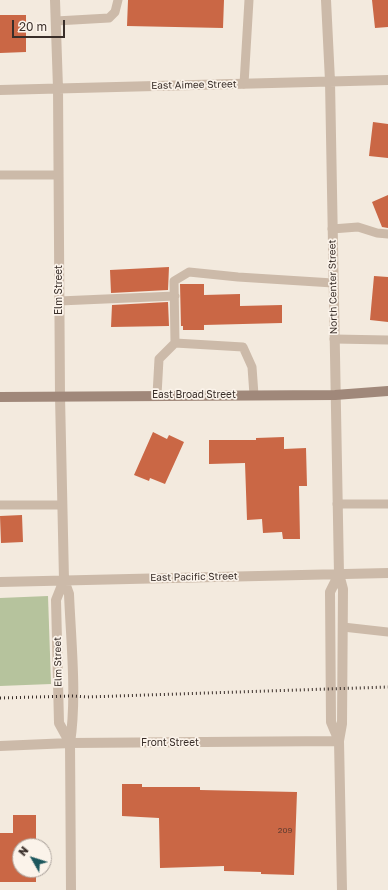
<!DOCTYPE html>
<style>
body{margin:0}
#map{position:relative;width:388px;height:890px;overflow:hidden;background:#f3eade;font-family:"Golos Text",sans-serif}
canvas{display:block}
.north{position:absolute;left:12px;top:838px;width:40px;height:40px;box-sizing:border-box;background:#fbf3ea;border:1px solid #ada49d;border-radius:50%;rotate:309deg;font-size:11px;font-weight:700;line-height:16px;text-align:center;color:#392e29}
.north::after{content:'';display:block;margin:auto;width:14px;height:18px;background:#1d575d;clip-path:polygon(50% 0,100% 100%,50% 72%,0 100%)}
.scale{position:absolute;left:12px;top:20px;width:53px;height:18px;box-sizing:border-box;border:2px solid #392e29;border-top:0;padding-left:5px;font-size:12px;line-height:14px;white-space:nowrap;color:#392e29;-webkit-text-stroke:3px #fbf3ea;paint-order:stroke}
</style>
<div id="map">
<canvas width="388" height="890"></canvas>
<div class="north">N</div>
<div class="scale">20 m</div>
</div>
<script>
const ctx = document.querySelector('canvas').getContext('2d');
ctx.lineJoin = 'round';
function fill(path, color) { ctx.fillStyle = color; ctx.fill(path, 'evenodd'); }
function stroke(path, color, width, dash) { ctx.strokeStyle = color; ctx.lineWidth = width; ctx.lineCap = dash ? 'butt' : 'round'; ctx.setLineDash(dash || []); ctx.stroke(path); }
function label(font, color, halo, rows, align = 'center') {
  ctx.font = font + ' "Golos Text",sans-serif'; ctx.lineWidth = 3.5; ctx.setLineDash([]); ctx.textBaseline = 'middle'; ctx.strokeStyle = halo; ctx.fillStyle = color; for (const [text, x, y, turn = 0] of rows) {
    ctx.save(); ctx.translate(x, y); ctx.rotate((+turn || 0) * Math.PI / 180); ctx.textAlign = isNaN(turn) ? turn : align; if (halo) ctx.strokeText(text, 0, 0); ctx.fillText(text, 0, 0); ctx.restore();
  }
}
const green = new Path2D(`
 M48,596L51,684L0,686V598Z`);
const building = new Path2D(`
 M128,0H224L223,28L127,26Z
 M372,0H388V27L375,28Z
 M0,15H26V52L0,53Z
 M373,122L388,124V158L369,156Z
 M388,195V228L382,227L372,202Z
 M169,267L168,290L111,293L110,270Z
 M374,276L388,277V322L370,320Z
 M180,284H204V295L240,294V306L282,305V323L204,325V330H183V326H181Z
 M168,302L169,326L111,327L112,305Z
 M153,432L167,439L169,435L184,442L165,484L150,478L149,481L134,475Z
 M284,437V449L306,448L307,486H299L300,539H283L282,532L263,533L262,519L247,520L245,463L209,464V440H256V438Z
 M22,515L23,542L1,543L0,516Z
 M122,784H142V787H200V790L297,792L294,875L261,874V872L224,871V866L160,868L159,818L122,816Z
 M13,815H36V846H20V870H36V882H0V833H13Z`);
const lane = new Path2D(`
 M56,21L109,18L115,12L118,0
 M244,84L249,0
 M0,175H58
 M332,229L358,227L377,233L388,234
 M59,301L175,296
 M334,339L388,340
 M157,395L159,359L175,343
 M254,395L252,367L243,347L175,343L174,281L189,272L238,277L333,283
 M337,504H388
 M0,505H62
 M343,627L388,632`);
const street = new Path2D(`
 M55,0L58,88L60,396L64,580L69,594C71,642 77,697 70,743L71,890
 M326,0L330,81L339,574L343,589L342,724L339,741L342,890
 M0,90L388,80
 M339,574L330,592L331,722L339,741
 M64,580L56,600L59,723L70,743
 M0,582L388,573
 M0,746L70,743L339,741`);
const secondary = new Path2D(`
 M0,397L335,395L388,391`);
const rail = new Path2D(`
 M0,698L72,696L87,697L388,687`);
const numberNames = [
 ["209",285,830]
];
const streetNames = [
 ["East Aimee Street",194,85,-1],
 ["North Center Street",333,287,-91],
 ["Elm Street",59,290,-90],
 ["East Broad Street",194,395],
 ["East Pacific Street",194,577,-1],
 ["Elm Street",58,662,-91],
 ["Front Street",170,743]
];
fill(green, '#b6c39d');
fill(building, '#ca6745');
stroke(lane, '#ccbaa9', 9);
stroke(street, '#ccbaa9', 10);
stroke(secondary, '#a0887a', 10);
stroke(rail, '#392e29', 3, [1, 3]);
label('8px', '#5d3c30', null, numberNames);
label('10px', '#392e29', '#fbf3ea', streetNames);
</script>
